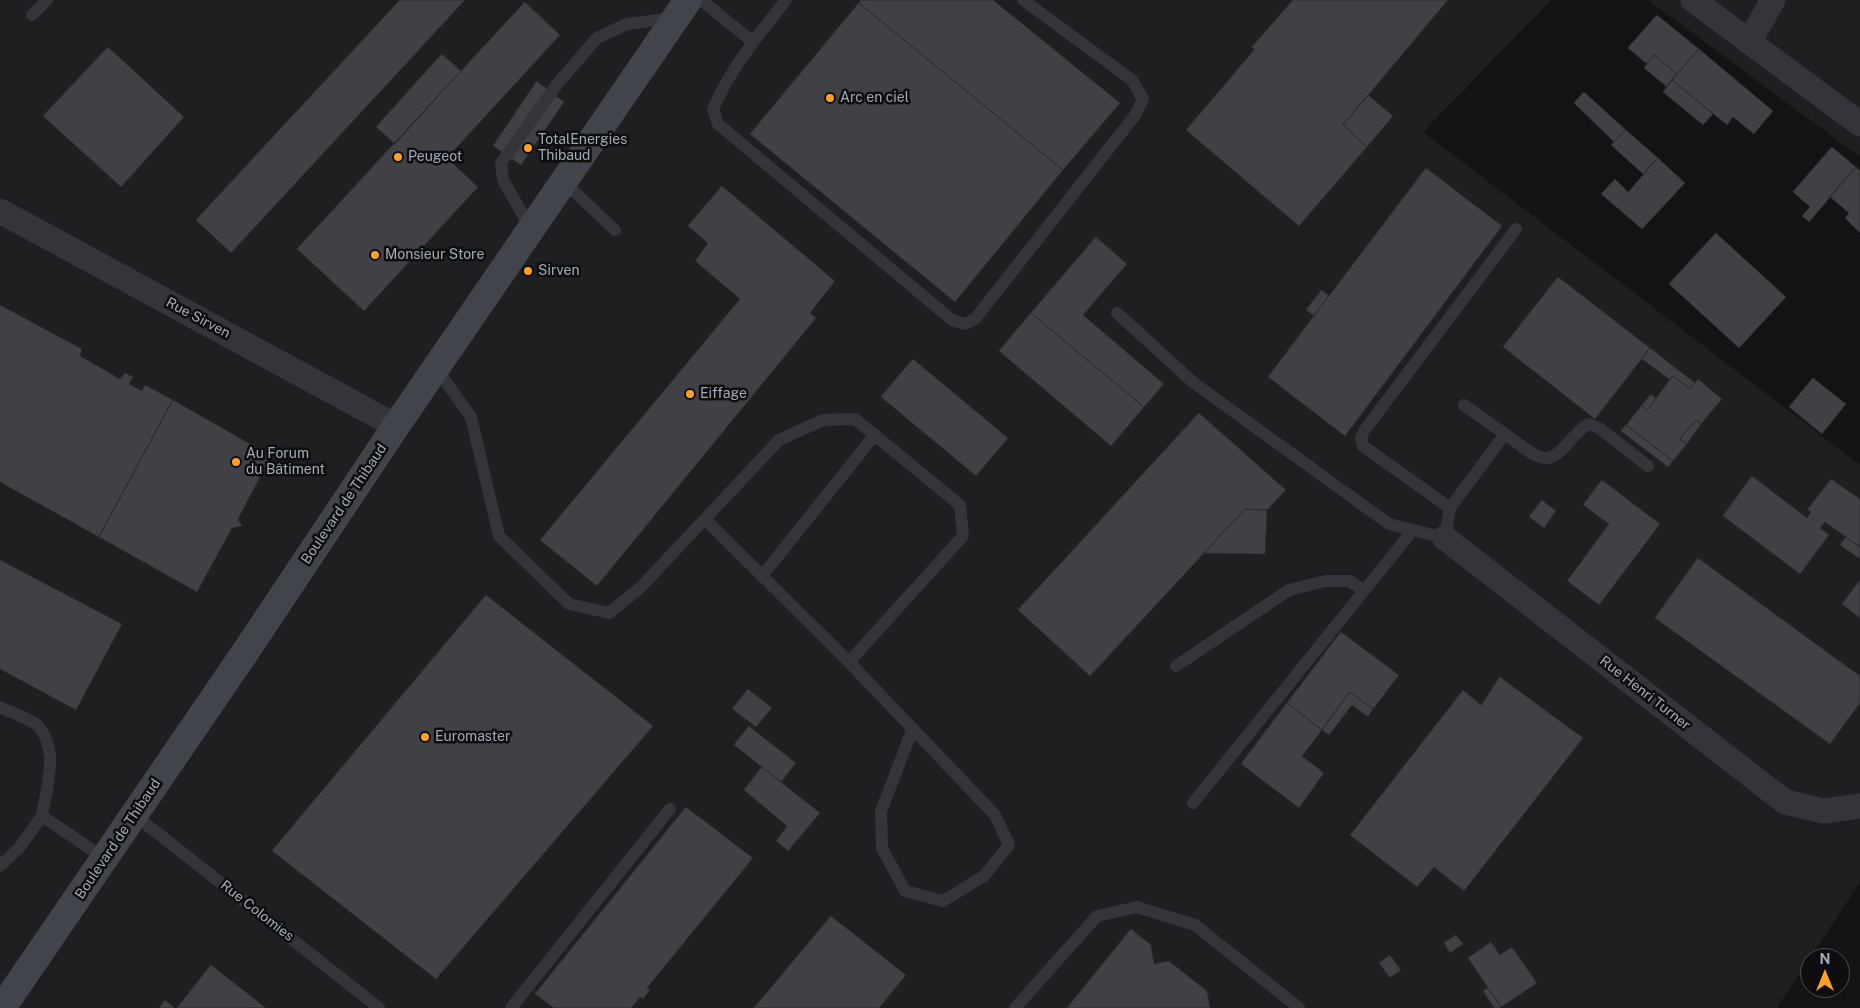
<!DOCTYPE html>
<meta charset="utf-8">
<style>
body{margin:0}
#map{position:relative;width:1860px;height:1008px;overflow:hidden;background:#131315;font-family:"Public Sans",sans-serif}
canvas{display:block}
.north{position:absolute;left:1800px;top:948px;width:50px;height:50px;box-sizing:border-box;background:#0e0e10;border:1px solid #4a4d52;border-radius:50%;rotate:0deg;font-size:14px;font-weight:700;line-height:20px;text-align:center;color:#a3abb6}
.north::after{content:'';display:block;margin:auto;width:18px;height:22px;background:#fda023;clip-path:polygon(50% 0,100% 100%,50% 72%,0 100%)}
</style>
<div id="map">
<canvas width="1860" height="1008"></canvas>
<div class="north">N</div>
</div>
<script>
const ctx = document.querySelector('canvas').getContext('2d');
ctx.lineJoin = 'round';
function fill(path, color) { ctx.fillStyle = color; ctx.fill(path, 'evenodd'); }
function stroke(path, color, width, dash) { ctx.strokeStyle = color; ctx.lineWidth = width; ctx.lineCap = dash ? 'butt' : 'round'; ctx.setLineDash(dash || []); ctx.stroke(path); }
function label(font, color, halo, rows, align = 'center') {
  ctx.font = font + ' "Public Sans",sans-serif'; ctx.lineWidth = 5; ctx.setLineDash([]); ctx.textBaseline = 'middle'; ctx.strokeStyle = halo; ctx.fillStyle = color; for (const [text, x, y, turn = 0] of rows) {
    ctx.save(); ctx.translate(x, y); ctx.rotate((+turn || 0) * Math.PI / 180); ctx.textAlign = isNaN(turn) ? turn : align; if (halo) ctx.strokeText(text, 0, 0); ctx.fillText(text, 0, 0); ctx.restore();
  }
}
const built = new Path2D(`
 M0,0H1551L1423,132L1860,465V882L1777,1008H0Z
 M1648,0H1860V157Z`);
const building = new Path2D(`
 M400,0H465L231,253L196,220Z
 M861,0H993L1120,103L1063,170L859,3Z
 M1293,0H1448L1343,125L1367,147L1299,226L1186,130L1254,50L1252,47Z
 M525,2L560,35L447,158L478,187L364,311L297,249Z
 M859,3L1063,170L955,302L750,134Z
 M1657,15L1699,49L1677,74L1654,55L1647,64L1628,48Z
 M108,47L184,117L121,187L43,116Z
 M1699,49L1773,111L1754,134L1733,117L1727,125L1672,80Z
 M442,54L461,71L395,144L376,127Z
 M1654,55L1677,74L1667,87L1644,68Z
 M1672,80L1713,114L1703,125L1663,92Z
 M537,81L564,102L521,165L493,146Z
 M1584,92L1626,130L1614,142L1574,103Z
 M1368,95L1393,116L1367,147L1343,125Z
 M1626,130L1658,158L1643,174L1611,145Z
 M1832,147L1856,167L1809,222L1802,216L1810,207L1793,192Z
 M1658,158L1685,183L1642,229L1601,194L1615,179L1628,192Z
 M1856,167L1860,171V233L1845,218L1849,213L1830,197Z
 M1426,168L1502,226L1345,436L1268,377Z
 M722,186L835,281L810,313L816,318L597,586L540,540L740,299L695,261L708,243L688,226Z
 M1716,233L1786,297L1739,348L1669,284Z
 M1096,237L1127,264L1083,315L1164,384L1144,407L1031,313Z
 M1558,277L1650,348L1595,419L1503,347Z
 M1322,290L1329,296L1314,316L1306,310Z
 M0,305L82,349L80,356L120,379L125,373L133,377L129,384L142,391L145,385L173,400L99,537L0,482Z
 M1031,313L1144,407L1111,446L999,351Z
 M1650,348L1695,383L1690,389L1673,376L1670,380L1642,359Z
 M913,359L1008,438L976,476L881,397Z
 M1673,376L1690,389L1698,379L1722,399L1701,424L1696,420L1680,439L1687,444L1673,461L1626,425L1642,405L1647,410Z
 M1813,378L1846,404L1822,434L1789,407Z
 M1651,394L1656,398L1647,410L1642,405Z
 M173,400L271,456L238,519L242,526L232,528L197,592L99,537Z
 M1199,413L1286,490L1267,510L1245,509L1090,676L1018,610Z
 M1696,420L1701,424L1687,444L1680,439Z
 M1626,425L1673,461L1668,467L1621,431Z
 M1752,476L1807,518L1811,512L1807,510L1831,479L1860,499V547L1825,522L1820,528L1829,535L1800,574L1723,516Z
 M1602,480L1660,524L1599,605L1567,581L1609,524L1583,505Z
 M1542,500L1556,511L1544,528L1529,517Z
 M1245,509L1267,510L1265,554L1204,553Z
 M1846,537L1860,547V559L1840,545Z
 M1698,558L1860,676V703L1830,744L1655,618Z
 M0,560L122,624L76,710L0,669Z
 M1860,580V618L1842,604Z
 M486,595L653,726L436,979L272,851Z
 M1341,632L1399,675L1373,709L1350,692L1322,730L1287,703Z
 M1500,677L1583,738L1464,891L1434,867L1417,887L1350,835L1463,690L1481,705Z
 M748,689L772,708L756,727L732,709Z
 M1350,692L1373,709L1368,717L1352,705L1329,735L1322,730Z
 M1287,703L1322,730L1302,756L1324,773L1299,808L1241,764Z
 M749,726L796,763L781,782L734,745Z
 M762,767L820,813L788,851L776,841L787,826L744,790Z
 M686,807L753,858L647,988L650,990L643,999L640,997L631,1008H554L535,994Z
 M831,916L906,975L879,1008H754Z
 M1131,929L1151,945L1154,964L1169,961L1207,991L1210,1008H1067Z
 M1456,935L1463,944L1450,953L1444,943Z
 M1491,942L1500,955L1512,947L1537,983L1501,1007L1468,958Z
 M1390,955L1401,970L1390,978L1379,963Z
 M211,965L266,1008H177Z
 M1488,988L1501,1007L1500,1008H1494L1483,991Z
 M165,1000L175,1008H159Z`);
const lane = new Path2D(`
 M701,0L753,42
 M786,0C759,34 730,69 713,109L718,124L952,320L965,324L975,319L1136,114L1143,99L1132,80L1023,0
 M32,15L47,0
 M564,182L615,230
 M531,229L503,180L501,163L558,83L597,38L627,24L674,18
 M1117,313L1194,383L1389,524L1445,538L1450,508L1505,434
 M436,368L471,417L499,536L569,604L609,613L641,587L779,440L823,420L855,419L960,505L963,536L849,662
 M1464,405L1533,454C1536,455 1541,458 1544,458C1561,460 1573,431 1589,424L1599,428L1648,466
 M1450,508L1363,446L1361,438L1364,431L1516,229
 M705,519L849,662L995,815L1009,845L984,876L943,901L905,891L882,848L881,811L913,728
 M762,576L874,436
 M1176,666L1289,590L1325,581H1350L1364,591
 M0,707C10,712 31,719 38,726C60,750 46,789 42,816
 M1193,803L1413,530
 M134,816L155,831L379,1008
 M0,866L20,847L42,816L104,858
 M511,1008L670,809
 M1015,1008L1097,916L1137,907L1195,925L1299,1008`);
const street = new Path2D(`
 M1693,0L1860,124
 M1749,42L1773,0
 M0,211L396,426
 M1445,538L1785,802L1824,811L1860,806`);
const secondary = new Path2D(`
 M2,1008L246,651L396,426L688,0`);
const markers = [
 [830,98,5,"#fda023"],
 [528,148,5,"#fda023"],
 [398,157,5,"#fda023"],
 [375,255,5,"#fda023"],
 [528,271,5,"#fda023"],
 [690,394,5,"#fda023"],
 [236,462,5,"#fda023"],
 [425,737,5,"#fda023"]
];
const poiNames = [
 ["Arc en ciel",840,98],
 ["TotalEnergies",538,140],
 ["Thibaud",538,156],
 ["Peugeot",408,157],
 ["Monsieur Store",385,255],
 ["Sirven",538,271],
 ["Eiffage",700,394],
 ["Au Forum",246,454],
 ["du Bâtiment",246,470],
 ["Euromaster",435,737]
];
const streetNames = [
 ["Rue Sirven",198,318,28],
 ["Boulevard de Thibaud",344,504,-56],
 ["Rue Henri Turner",1645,693,38],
 ["Boulevard de Thibaud",118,839,-56],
 ["Rue Colomies",257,911,38]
];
fill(built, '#1f1f22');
fill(building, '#3f4145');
stroke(building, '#2d2d31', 1);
stroke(lane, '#34353a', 12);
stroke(street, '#34353a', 25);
stroke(secondary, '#41444a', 28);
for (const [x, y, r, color] of markers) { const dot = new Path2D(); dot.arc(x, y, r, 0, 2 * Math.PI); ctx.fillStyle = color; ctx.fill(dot); stroke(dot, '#0e0e10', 2); }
label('14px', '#a3abb6', '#0e0e10', poiNames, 'left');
label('14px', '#a3abb6', '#0e0e10', streetNames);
</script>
